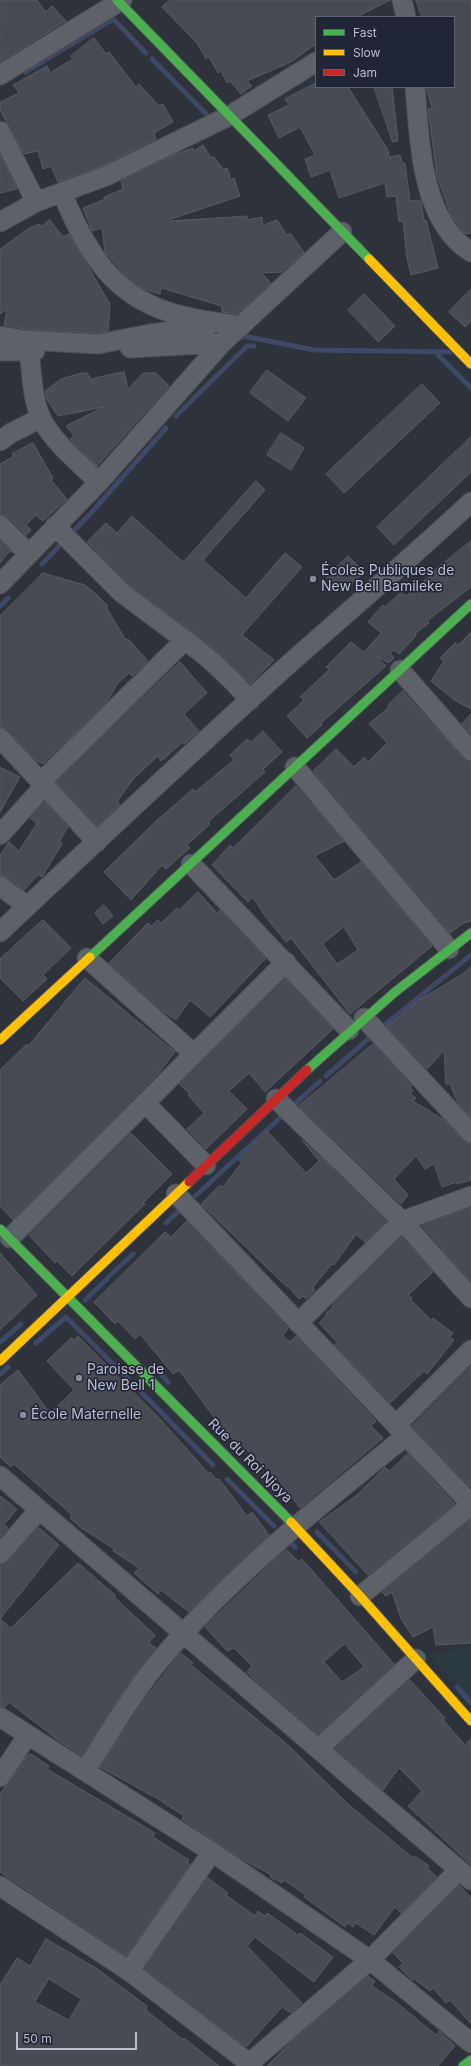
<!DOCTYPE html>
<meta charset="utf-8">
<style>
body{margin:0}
#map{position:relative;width:471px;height:2066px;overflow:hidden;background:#2e323b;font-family:Inter,sans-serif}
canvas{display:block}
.legend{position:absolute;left:315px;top:16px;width:140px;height:72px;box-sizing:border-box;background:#212637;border:1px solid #5e6272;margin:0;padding:5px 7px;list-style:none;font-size:12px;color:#babdcb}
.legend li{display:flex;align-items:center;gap:8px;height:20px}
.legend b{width:20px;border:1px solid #5e6272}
.scale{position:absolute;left:16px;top:2032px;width:121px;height:18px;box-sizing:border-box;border:2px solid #babdcb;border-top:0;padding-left:5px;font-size:12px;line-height:14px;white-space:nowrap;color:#babdcb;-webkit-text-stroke:3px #212637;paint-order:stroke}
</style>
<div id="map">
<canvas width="471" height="2066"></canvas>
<ul class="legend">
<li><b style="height:5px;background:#4caf50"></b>Fast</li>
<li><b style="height:5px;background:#ffc107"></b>Slow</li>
<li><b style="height:5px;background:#c62828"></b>Jam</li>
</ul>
<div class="scale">50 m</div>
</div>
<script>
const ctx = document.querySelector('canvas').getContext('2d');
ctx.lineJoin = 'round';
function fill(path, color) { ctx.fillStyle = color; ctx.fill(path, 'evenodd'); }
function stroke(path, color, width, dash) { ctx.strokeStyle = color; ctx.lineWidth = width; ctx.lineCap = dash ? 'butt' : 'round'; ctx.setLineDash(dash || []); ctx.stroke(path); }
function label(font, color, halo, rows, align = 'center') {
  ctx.font = font + ' Inter,sans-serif'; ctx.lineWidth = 3; ctx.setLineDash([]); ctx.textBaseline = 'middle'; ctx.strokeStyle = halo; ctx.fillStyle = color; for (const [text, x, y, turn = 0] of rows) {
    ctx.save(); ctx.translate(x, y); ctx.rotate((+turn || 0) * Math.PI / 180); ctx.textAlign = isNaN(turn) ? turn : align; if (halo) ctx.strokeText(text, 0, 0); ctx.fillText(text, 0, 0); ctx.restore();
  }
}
const green = new Path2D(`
 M471,1646V1701L429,1655Z`);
const stream = new Path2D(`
 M152,59L212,120
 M25,72L113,19L146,53
 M238,335L314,350L451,352
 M438,355L471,388
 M176,416L247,346H254
 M42,564L91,513L166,428
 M0,606L8,598
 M380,1029L471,955
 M326,1076L374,1034
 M191,1200L320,1081
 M166,1223L183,1207
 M109,1276L133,1254
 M85,1300L107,1279
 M0,1342L21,1324
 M36,1343L66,1317L128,1379
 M156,1369L168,1382
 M0,1374L8,1367
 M142,1393L213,1465
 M227,1479L274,1526
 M317,1532L356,1572
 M287,1539L295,1547
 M457,1687L471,1703`);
const building = new Path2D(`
 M0,0H37L46,12L52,6L66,21L0,62Z
 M170,0H390L357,17H316V44L291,62L247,81L252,86L241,94L230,81L227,83L221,71L218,73L209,57L206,59L197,43L162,7Z
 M416,0H471V233L466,234L462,230L451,215L437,176L428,109L432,108L426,87H454V17H422Z
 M94,38L106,54L109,52L136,87L139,84L159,106L163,104L173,122L154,133L156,139L102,166L58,182L51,166L43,169L38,151L24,154L0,110V102L19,93L13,85L47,66L50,73L73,59L71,56Z
 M316,83V87H348L388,150L389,157L400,155L402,163H405L410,201L421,200L424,221L426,220L438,268L411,275L407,258L403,221L399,222L396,196L387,197L385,183L339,198L330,170L311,177L305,159L315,155L300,127L279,138L268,115L289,105L285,99Z
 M374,87H392L398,141L393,142Z
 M203,145L211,158L214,157L223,169L227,168L231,180L234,178L240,196L171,219V221L247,216V220L262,217L263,225L277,220L287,235L290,233L304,252L282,272L261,273L271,283L237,314L222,312V306L161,288L160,294L144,289L128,278L105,252L102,228L92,231L83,208L105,199L104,197L123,189L121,181L176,154L193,148L194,151Z
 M0,155L17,189L0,193Z
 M50,220L63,237L69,234L110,304L108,331L97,333L25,329L4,325L7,309L0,314V249L28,229L39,224L41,226Z
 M471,289V321L465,327L449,312Z
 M364,294L395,326L378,342L348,310Z
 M267,370L306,398L288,421L250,393Z
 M124,372L128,389L143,373H156L169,386L97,466L70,439L74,436L66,426L104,407L58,416L47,400L45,391L61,379L81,373H87L92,380L95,378Z
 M422,384L440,403L344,493L326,474Z
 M281,433L304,448L291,470L267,455Z
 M471,437V472L394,545L377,527Z
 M33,443L53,478L51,480L67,499L43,521L36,515L26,525L31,530L26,535L8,517L0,514V464L14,456L12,454Z
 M256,481L265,490L203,560L246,598L285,553L302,567L242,635L274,660L250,684L210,645L129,585L87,542L106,523L117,533L132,516L183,562Z
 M0,541L13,553L10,551L0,563Z
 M471,541V587L427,621L429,623L415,634L416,636L399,654L394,650L390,653L394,658L389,663L376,656L386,666L321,723L322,725L307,738L287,716L304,700L300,697L329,670L326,667L351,642L364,652L381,633L368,622L383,605L385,607L401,592L406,596L435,572L434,571Z
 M348,556L364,572L342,593L327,577Z
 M43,573L85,585L96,594L108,606L106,607L126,640L128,639L148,661L132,676L129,673L118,683L106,703L43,764L35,760L8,730L0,727V616Z
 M471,632V709L454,700L431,681L444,661L440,658L455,643L458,645Z
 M180,662L207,693L184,714L199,731L184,744L183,742L161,761L158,756L133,779L117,802L120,804L97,826L56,782Z
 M403,691L463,758L471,762V921L464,923L450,933L313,771L336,749L354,767L364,757L368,762L387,743L369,724L389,707L388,705Z
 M471,714V734L462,724Z
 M263,731L282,752L263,769L265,772L208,822L210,824L187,845L190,848L166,869L162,865L131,900L104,872L155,822L193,789L195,792L234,760L230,755L247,739L251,742Z
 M0,767L20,777L0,812Z
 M296,786L344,841L315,856L334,880L361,862L432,946L350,1014L291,938L286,942L264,915L253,897L248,902L212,865L230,845L233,848ZM344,927L358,950L337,964L323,944Z
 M45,802L68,827L59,842L62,844L42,877L38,875L24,890L7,877L0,875V855L9,842L19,851L37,823L30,818Z
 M198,892L217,913L220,910L266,958L210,1017L190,1000L176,1020L164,1012L109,963L148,923L151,926L158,920L161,923L177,908L179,910Z
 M104,905L113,916L103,924L95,913Z
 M43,920L71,948L43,975L47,979L23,1001L0,978V959Z
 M471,967V1117L458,1103L450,1084H446L444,1051L427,1069L387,1027L421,999L461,975Z
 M85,978L175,1052L158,1074L13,1220L0,1206V1070L27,1044L28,1046Z
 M285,979L333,1029L265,1092L249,1073L229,1091L247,1109L206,1149L187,1129L204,1113L188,1095L190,1094L179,1084Z
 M373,1044L412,1086L410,1087L413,1091L410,1093L416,1098L413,1101L444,1120L463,1140L471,1144V1180L457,1184V1182L442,1187L434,1164L425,1169L416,1156L394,1179L408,1195L401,1204L299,1106Z
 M267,1131L306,1173L319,1161L302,1140L386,1221L365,1242L356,1234L334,1265L332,1264L313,1287L315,1290L306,1299L303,1296L299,1299L288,1286L287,1287L201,1204L220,1185L223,1187L242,1162L239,1160Z
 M131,1133L172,1174L143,1203L145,1204L72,1276L57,1261L55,1263L29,1235Z
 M471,1208V1282L422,1226Z
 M187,1221L288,1328L283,1336L290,1342L296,1336L376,1421L371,1426L383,1438L300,1508L278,1479L246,1449L244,1450L222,1428L179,1370L173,1374L140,1334L135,1339L118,1321L115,1324L94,1302L165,1232L171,1237Z
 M401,1237L433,1272L408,1295L412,1298L411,1300L431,1320L433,1318L453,1333L450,1337L454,1340L427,1374L424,1371L390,1403L335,1345L337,1342L319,1323L327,1315L326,1313L333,1307L332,1306Z
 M0,1253L37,1295L0,1330Z
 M78,1336L161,1420L209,1474L210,1472L217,1480L219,1479L247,1516L252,1512L269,1535L189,1612L161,1590L158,1594L134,1573L139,1568L113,1551L114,1549L80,1527L70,1518L72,1515L14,1464L11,1467L0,1457V1385L18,1370L50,1413L74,1390L47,1361L71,1338L74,1340Z
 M471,1366V1486L470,1487L412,1426Z
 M408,1454L455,1504L368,1575L319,1522L357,1495L385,1467L389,1471Z
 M0,1496L17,1509L4,1525L8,1528L0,1537Z
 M471,1519V1643L436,1645L433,1627L413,1637L401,1619L392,1592L386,1596L382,1592Z
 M38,1527L59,1545L0,1619L11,1628L78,1563L115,1595L114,1597L155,1635L149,1643L156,1648L128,1684L82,1756L59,1741L9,1702L5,1707L0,1706V1565L8,1561Z
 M286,1549L299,1562L302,1559L394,1664L318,1734L255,1680L247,1672L252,1666L234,1648L227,1651L205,1627ZM345,1644L364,1667L342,1682L324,1662Z
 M181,1653L193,1663L191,1665L287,1744L348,1804L413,1858L415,1856L429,1866L427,1868L437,1877L401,1913L395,1907L374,1935L356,1923L353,1927L348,1923L345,1927L304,1897L306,1895L284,1880L282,1883L270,1877L271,1875L242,1859L195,1828L182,1819L184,1816L158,1799L100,1767L146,1697Z
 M410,1680L445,1718L443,1720L465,1745L471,1738V1865L408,1806L422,1791L399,1768L383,1790L335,1749Z
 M31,1754L49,1766L47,1769L155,1833L153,1837L189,1860L187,1862L190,1865L126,1956L0,1872V1794L27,1756Z
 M208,1878L228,1893L226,1895L255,1916L258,1911L265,1916L267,1913L298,1935L300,1933L333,1957L314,1982L255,1937L247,1946L302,2003L291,2013L282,2007L246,2047L144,1969Z
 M459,1885L471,1898V2024L450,2000L446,2003L433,1988L430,1991L414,1979L412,1980L399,1967L403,1963L393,1953Z
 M46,1939L96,1968L147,2006L146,2010L183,2040L184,2038L219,2066H0V1985L17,1958L30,1966ZM49,1979L81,1999L69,2020L35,2002Z
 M368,1976L375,1981L372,1986L396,2002L436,2035L439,2031L455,2046L438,2066H267L290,2043Z`);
const street = new Path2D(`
 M402,0L406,17
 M0,75L122,0
 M415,87C420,140 420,220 471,252
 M0,131L36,202
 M62,193C88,254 114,300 183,316C202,321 222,323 241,326
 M0,222L36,202L106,176L229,116L316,62
 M0,336L24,340L98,344L150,334L207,327
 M130,348L222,343
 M0,351H35
 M29,351C32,372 32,399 41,418C52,441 80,464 99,482
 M0,441L11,433L41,418
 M0,525L29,554
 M55,526L122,593L185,640
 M0,584L99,482L222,343L342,232
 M400,670L471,751
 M0,738L97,842
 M295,767L449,949
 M0,835L45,785L44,780L50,773L185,640C210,658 230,677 250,700
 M191,864L349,1030
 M0,886L27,906
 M0,932C89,848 179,764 270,681C337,621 406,563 471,502
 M87,958L194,1054
 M364,1018L471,1133
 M276,1099L402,1221L471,1298
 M145,1103L206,1165
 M176,1194L471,1504
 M10,1238L286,962
 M298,1323L402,1221L471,1196
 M396,1425L471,1350
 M0,1476L471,1880
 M0,1554L39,1510
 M360,1596L471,1505
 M0,1717L212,1852L370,1960L471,2043
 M318,1749L416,1659
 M85,1771C108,1736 129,1698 156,1665C228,1578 318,1507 406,1436
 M0,1777L27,1736
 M0,1886L129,1971L253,2066
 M129,1971L212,1852
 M246,2066L370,1960L459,1870`);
const fast = new Path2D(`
 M117,0L369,259
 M90,957L471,604
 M307,1070L395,992L471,933
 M0,1229L291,1522
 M463,2066L471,2060`);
const slow = new Path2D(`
 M369,259L471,364
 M0,1040L90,957
 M0,1361L189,1182
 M291,1522L360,1596L471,1721`);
const jam = new Path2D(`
 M189,1182L307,1070`);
const markers = [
 [313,579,4,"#898c99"],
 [79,1378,4,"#898c99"],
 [23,1415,4,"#898c99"]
];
const poiNames = [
 ["Écoles Publiques de",321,571],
 ["New Bell Bamileke",321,587],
 ["Paroisse de",87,1370],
 ["New Bell 1",87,1386],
 ["École Maternelle",31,1415]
];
const streetNames = [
 ["Rue du Roi Njoya",250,1461,45]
];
fill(green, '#2b3a41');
stroke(stream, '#3d4865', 5);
fill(building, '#484b53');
stroke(building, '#575a63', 1);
stroke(street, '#4b4d54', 21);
stroke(fast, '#4b4d54', 11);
stroke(slow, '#4b4d54', 11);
stroke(jam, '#4b4d54', 11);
stroke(street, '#5f6169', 19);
stroke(fast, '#4caf50', 9);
stroke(slow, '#ffc107', 9);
stroke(jam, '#c62828', 9);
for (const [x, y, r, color] of markers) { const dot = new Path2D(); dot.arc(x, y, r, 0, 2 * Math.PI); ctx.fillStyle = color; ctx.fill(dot); stroke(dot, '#212637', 1.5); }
label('14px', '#babdcb', '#212637', poiNames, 'left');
label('14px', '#babdcb', '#212637', streetNames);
</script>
